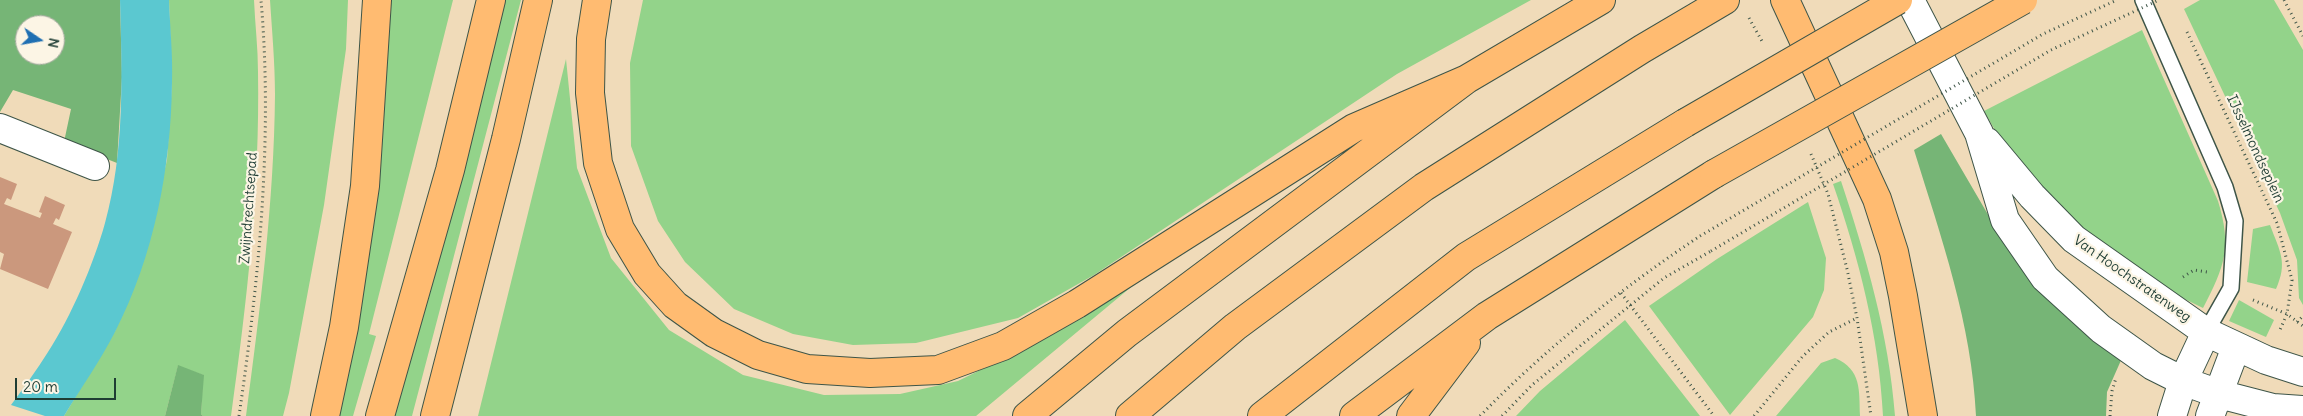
<!DOCTYPE html>
<style>
body{margin:0}
#map{position:relative;width:2303px;height:416px;overflow:hidden;background:#f0dbb9;font-family:Delius,sans-serif}
canvas{display:block}
.north{position:absolute;left:15px;top:15px;width:50px;height:50px;box-sizing:border-box;background:#fcf5e5;border:1px solid #a4ab9e;border-radius:50%;rotate:102deg;font-size:14px;font-weight:700;line-height:20px;text-align:center;color:#1f3d34}
.north::after{content:'';display:block;margin:auto;width:18px;height:22px;background:#1f6fb2;clip-path:polygon(50% 0,100% 100%,50% 72%,0 100%)}
.scale{position:absolute;left:15px;top:378px;width:101px;height:22px;box-sizing:border-box;border:2px solid #1f3d34;border-top:0;padding-left:6px;font-size:15px;line-height:18px;white-space:nowrap;color:#1f3d34;-webkit-text-stroke:4px #fcf5e5;paint-order:stroke}
</style>
<div id="map">
<canvas width="2303" height="416"></canvas>
<div class="north">N</div>
<div class="scale">20 m</div>
</div>
<script>
const ctx = document.querySelector('canvas').getContext('2d');
ctx.lineJoin = 'round';
function fill(path, color) { ctx.fillStyle = color; ctx.fill(path, 'evenodd'); }
function stroke(path, color, width, dash) { ctx.strokeStyle = color; ctx.lineWidth = width; ctx.lineCap = dash ? 'butt' : 'round'; ctx.setLineDash(dash || []); ctx.stroke(path); }
function label(font, color, halo, rows, align = 'center') {
  ctx.font = font + ' Delius,sans-serif'; ctx.lineWidth = 4.5; ctx.setLineDash([]); ctx.textBaseline = 'middle'; ctx.strokeStyle = halo; ctx.fillStyle = color; for (const [text, x, y, turn = 0] of rows) {
    ctx.save(); ctx.translate(x, y); ctx.rotate((+turn || 0) * Math.PI / 180); ctx.textAlign = isNaN(turn) ? turn : align; if (halo) ctx.strokeText(text, 0, 0); ctx.fillText(text, 0, 0); ctx.restore();
  }
}
const green = new Path2D(`
 M169,0H254C255,24 258,48 258,72C260,187 247,302 231,416H203L201,414L203,375L178,366L165,416H64L115,331L142,265L167,160L172,83Z
 M270,0H348L346,49L324,205L289,393L283,416H246C260,309 274,203 275,95C275,63 272,31 270,0Z
 M388,0H453L369,334L376,336L353,416H336Z
 M497,0H521L412,416H383Z
 M643,0H1531L1397,74L1094,275L1018,318L916,343L853,345L793,334L734,309L685,262L658,221L631,146L630,63Z
 M2200,0H2274L2303,50V305L2299,298L2297,260L2280,213L2184,9Z
 M2142,30L2218,201C2232,247 2225,266 2203,308L2164,289L2061,213L2000,139L1984,111Z
 M566,59L577,168L611,258L669,330L743,375L824,395L900,394L958,381L1023,349L1148,273L976,416H478Z
 M1841,181C1866,257 1889,335 1895,416H1883C1879,336 1859,259 1833,184Z
 M1808,202L1826,258L1824,290L1813,317L1730,415L1649,306L1717,259Z
 M2270,225C2280,252 2288,262 2276,289L2247,282L2253,229Z
 M2239,300L2274,320L2266,337L2229,321Z
 M1625,320L1700,416H1516L1540,391Z
 M1835,358C1862,370 1859,390 1860,416H1776L1821,363Z`);
const forest = new Path2D(`
 M0,0H120L122,77L117,163L64,142L71,109L13,90L0,112ZM25,25H55V55H25Z
 M1941,134L1997,230L2122,358L2107,392L2106,416H1976C1972,324 1941,237 1914,150Z
 M178,365L204,375L201,414L203,416H165Z`);
const water = new Path2D(`
 M120,0H169C170,28 173,56 172,83C171,168 154,256 115,332C100,361 81,388 64,416H45L11,405C24,387 37,370 48,352C71,317 94,263 105,223C125,151 122,74 120,0Z`);
const building = new Path2D(`
 M0,177L17,184L11,200L7,198L4,204L40,218L42,213L39,212L45,196L65,205L59,220L56,218L53,224L72,232L48,289L0,269L4,254L0,252Z`);
const path = new Path2D(`
 M2284,0L2303,36
 M1749,18L1763,43
 M2187,32L2277,223L2292,280L2287,314L2279,332
 M1811,154L1828,194L1847,269L1857,318L1871,416
 M2183,277L2194,270L2207,272
 M1621,293L1714,416
 M2253,300L2287,314L2303,326
 M2297,322L2303,316
 M239,416C259,279 273,138 261,0
 M1480,416C1546,348 1622,288 1700,236
 M1502,416L1532,385L1664,278L1711,251
 M1754,416L1803,356L1829,332L1857,318
 M2110,416L2112,391L2116,378`);
const service = new Path2D(`
 M2143,0L2225,187L2235,221L2231,288L2206,332`);
const minor = new Path2D(`
 M0,128L95,166`);
const tertiary = new Path2D(`
 M1910,0L1979,133L2005,220L2045,278L2101,329L2153,366L2183,381L2219,394L2273,408L2303,410
 M1987,142L2032,196L2074,239L2206,332L2266,360L2303,372
 M2172,416L2183,381L2206,332
 M2210,416L2236,347`);
const motorway = new Path2D(`
 M597,0L591,39L590,93L598,163L620,229L647,274L675,305L714,333L758,355L807,369L870,373L938,370L1003,346L1077,304L1354,128L1467,79
 M1785,0L1877,199L1894,252L1903,296L1923,416
 M325,416L344,327L365,186L377,0
 M380,416L450,170L491,0
 M435,416L506,139L538,0
 M1027,416L1127,333L1467,79L1601,0
 M1130,416L1235,327L1424,187L1642,49L1725,0
 M1262,416L1466,257L1685,123
 M1354,416L1487,316L1714,174
 M1411,416L1466,343`);
const pathBridge = new Path2D(`
 M1700,236L2043,34L2117,0
 M1711,251L2051,50L2159,0`);
const motorwayBridge = new Path2D(`
 M1685,123L1898,0
 M1714,174L2023,0`);
const streetNames = [
 ["IJsselmondseplein",2255,149,65],
 ["Zwijndrechtsepad",249,208,-86],
 ["Van Hoochstratenweg",2132,279,35]
];
fill(green, '#93d38a');
fill(forest, '#76b576');
fill(water, '#5bc8d0');
fill(building, '#cb987d');
stroke(service, '#3e5548', 18);
stroke(minor, '#3e5548', 30);
stroke(tertiary, '#3e5548', 30);
stroke(motorway, '#3e5548', 30);
stroke(path, '#3e5548', 3, [1, 4]);
stroke(service, '#fff', 15);
stroke(minor, '#fff', 28);
stroke(tertiary, '#fff', 28);
stroke(motorway, '#ffbb71', 28);
stroke(motorwayBridge, '#3e5548', 30, []);
stroke(pathBridge, '#3e5548', 3, [1, 4]);
stroke(motorwayBridge, '#ffbb71', 28);
label('14px', '#1f3d34', '#fcf5e5', streetNames);
</script>
